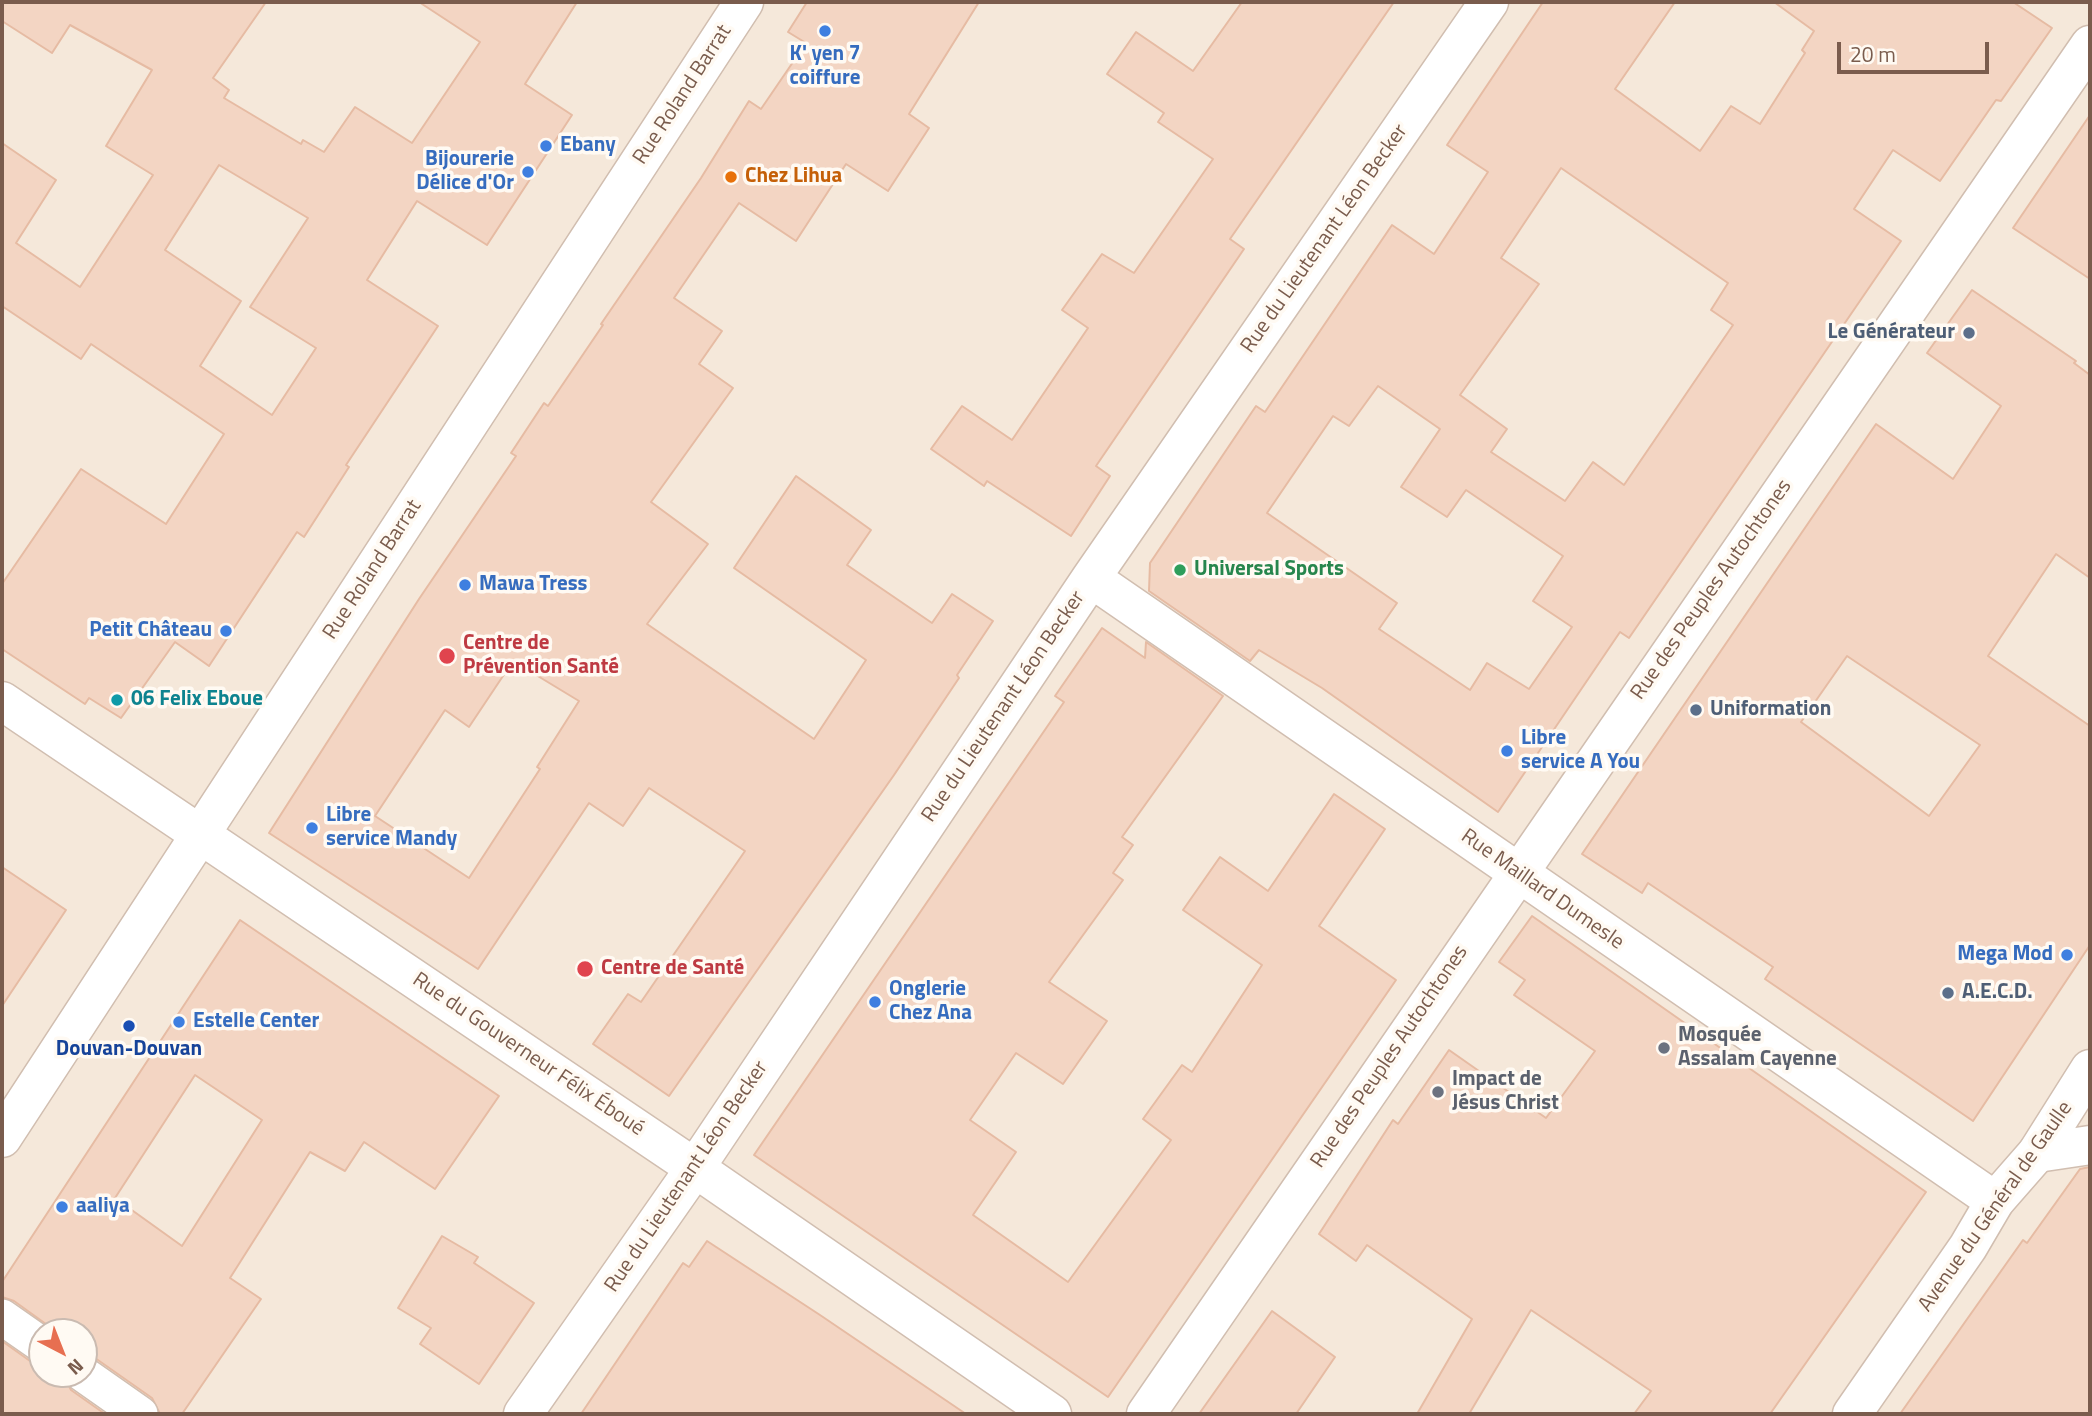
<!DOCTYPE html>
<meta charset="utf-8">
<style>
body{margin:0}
#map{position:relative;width:2092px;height:1416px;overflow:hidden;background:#fdf6ec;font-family:"Titillium Web",sans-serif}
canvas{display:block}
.frame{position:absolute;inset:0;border:4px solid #7a5c4d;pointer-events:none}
.north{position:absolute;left:28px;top:1318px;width:70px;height:70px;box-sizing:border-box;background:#fffaf3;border:2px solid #cabbb1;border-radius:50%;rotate:138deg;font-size:19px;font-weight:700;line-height:28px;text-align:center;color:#7a5c4d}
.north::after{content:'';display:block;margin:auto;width:24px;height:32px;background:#e76f51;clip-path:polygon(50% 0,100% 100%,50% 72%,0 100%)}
.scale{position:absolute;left:1837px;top:42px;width:152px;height:32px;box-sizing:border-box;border:4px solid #7a5c4d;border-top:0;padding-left:9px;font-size:21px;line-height:24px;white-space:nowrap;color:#7a5c4d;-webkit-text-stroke:5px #fffaf3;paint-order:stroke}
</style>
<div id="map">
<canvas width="2092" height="1416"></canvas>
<div class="frame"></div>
<div class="north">N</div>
<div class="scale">20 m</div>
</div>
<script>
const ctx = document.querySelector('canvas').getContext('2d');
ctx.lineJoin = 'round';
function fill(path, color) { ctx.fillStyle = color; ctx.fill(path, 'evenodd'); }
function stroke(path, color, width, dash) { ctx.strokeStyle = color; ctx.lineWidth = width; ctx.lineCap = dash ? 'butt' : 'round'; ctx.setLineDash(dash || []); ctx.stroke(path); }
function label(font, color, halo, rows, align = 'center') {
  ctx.font = font + ' "Titillium Web",sans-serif'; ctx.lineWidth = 7; ctx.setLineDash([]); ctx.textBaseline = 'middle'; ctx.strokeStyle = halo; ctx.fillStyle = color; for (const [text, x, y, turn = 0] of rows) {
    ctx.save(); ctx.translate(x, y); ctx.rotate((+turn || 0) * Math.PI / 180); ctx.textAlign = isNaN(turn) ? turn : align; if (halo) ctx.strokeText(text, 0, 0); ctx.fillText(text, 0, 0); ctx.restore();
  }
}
const residential = new Path2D(`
 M2,2H2090V1414H2ZM42,1332H84V1374H42Z`);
const building = new Path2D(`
 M2,2H266L213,78L229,90L224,98L301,144L303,140L324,152L355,107L412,143L480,42L419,2H577L525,84L572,115L487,245L417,201L367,280L438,326L346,465L349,467L304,537L297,532L209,666L175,642L121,718L89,698L85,704L2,649V584L81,469L166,524L224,434L91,344L81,359L2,306V143L56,180L16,243L80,287L153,175L106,146L152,70L70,25L52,53L2,21ZM219,165L308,218L250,307L316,348L272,415L200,366L241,301L165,250Z
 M807,2H979L909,114L929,128L888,191L846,164L796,241L739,203L674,298L722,331L699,364L733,388L651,502L708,544L647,624L814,739L866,660L734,568L796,476L871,530L847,565L932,623L952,594L993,621L957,675L959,678L894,775L669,1096L593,1044L628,994L641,1002L745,851L649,788L623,826L589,803L478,969L269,833L419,599L516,456L511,453L544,403L548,406L603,325L601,324L701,178L749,101L761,109L806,43L788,32ZM513,661L579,701L537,767L540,769L469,878L375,816L445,710L469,727Z
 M1242,2H1394L1230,239L1244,249L1096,466L1110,476L1071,536L987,481L984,486L931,449L962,406L1012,440L1088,328L1062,310L1102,254L1134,273L1213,159L1158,122L1164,113L1107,74L1136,32L1193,71Z
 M1543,2H1675L1615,89L1700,151L1731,106L1760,124L1805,53L1802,50L1814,31L1774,2H2013L2052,28L2001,101L1996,100L1940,181L1893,150L1854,209L1901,241L1629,638L1620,632L1498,812L1322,688L1259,650L1250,661L1149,591L1150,563L1256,406L1265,412L1392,225L1434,254L1488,172L1447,145ZM1561,168L1728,283L1711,310L1733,325L1624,485L1593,462L1565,501L1491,452L1507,429L1460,395L1539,284L1501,258ZM1378,386L1440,429L1401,487L1447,517L1466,490L1563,556L1533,601L1572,627L1529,689L1487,663L1470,690L1379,629L1397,603L1267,513L1333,416L1349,426Z
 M2090,115V279L2013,228Z
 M1972,290L2076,361L2074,363L2090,375V578L2056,554L1988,656L2090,726V945L1973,1121L1765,979L1773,967L1648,883L1642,893L1582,854L1876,424L1953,479L2001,406L1927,353ZM1847,656L1980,745L1929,816L1801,722Z
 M1102,628L1145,658L1146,642L1223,696L1122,837L1133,845L1113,873L1123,880L1049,982L1107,1021L1063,1084L1016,1053L970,1120L1016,1152L973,1215L1068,1282L1171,1140L1143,1119L1182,1065L1192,1072L1262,965L1183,910L1220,857L1268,891L1334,794L1385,829L1319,926L1396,980L1108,1397L754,1155L1064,702L1055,696Z
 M2,867L66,910L2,1006Z
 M1532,916L1926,1192L1770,1414H1634L1651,1391L1531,1310L1469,1414H1417L1472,1319L1367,1245L1356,1261L1319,1234L1393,1120L1398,1124L1449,1050L1546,1118L1595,1051L1514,995L1525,980L1499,962Z
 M240,920L499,1096L435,1189L364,1142L345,1171L310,1152L230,1278L261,1299L182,1414H160L152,1398L95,1358L84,1354V1332H57L14,1301L2,1297V1282ZM195,1075L262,1120L182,1246L115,1198Z
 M2090,1167V1414H1900L2023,1240L2027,1243L2080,1169Z
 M442,1236L478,1257L474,1263L534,1303L479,1384L420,1344L431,1328L398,1308Z
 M707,1241L820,1315L966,1414H581L683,1263L689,1267Z
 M1272,1311L1335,1357L1296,1414H1199Z
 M2,1341L30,1361L42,1365V1374H63L71,1390L105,1414H2Z`);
const pedestrian = new Path2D(`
 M2,1317L42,1345
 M83,1374L140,1414`);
const minor = new Path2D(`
 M1091,578L1995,1201
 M2,701L695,1168L1052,1414
 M2,1138L744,2
 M2037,1153L2090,1145
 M523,1414L695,1168L1091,578L1489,2
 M1146,1414L2090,45`);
const tertiary = new Path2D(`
 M1852,1414L1968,1247L1995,1201L2037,1153L2090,1069`);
const markers = [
 [825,31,7,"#3f7fe0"],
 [546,146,7,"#3f7fe0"],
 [528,172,7,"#3f7fe0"],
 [731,177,7,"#e8710a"],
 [1969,333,7,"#5c6f8a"],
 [1180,570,7,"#2e9e5b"],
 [465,585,7,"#3f7fe0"],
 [226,631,7,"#3f7fe0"],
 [447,656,9,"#e0444e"],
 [117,700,7,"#0f9aa8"],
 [1696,710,7,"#5c6f8a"],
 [1507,751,7,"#3f7fe0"],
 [312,828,7,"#3f7fe0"],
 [2067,955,7,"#3f7fe0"],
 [585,969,9,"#e0444e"],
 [1948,993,7,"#5c6f8a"],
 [875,1002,7,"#3f7fe0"],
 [179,1022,7,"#3f7fe0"],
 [129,1026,7,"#1a4fb4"],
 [1664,1048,7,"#6b7280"],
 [1438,1092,7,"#6b7280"],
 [62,1207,7,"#3f7fe0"]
];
const shopNames = [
 ["K' yen 7",825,55,"center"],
 ["coiffure",825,79,"center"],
 ["Ebany",560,146],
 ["Bijourerie",514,160,"right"],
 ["Délice d'Or",514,184,"right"],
 ["Mawa Tress",479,585],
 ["Petit Château",212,631,"right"],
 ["Libre",1521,739],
 ["service A You",1521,763],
 ["Libre",326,816],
 ["service Mandy",326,840],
 ["Mega Mod",2053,955,"right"],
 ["Onglerie",889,990],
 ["Chez Ana",889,1014],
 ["Estelle Center",193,1022],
 ["aaliya",76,1207]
];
const streetNames = [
 ["Rue Roland Barrat",683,95,-57],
 ["Rue du Lieutenant Léon Becker",1325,239,-55],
 ["Rue Roland Barrat",373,570,-57],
 ["Rue des Peuples Autochtones",1712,590,-55],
 ["Rue du Lieutenant Léon Becker",1004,707,-56],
 ["Rue Maillard Dumesle",1542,890,35],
 ["Rue du Gouverneur Félix Éboué",528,1055,34],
 ["Rue des Peuples Autochtones",1390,1057,-56],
 ["Rue du Lieutenant Léon Becker",687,1177,-56],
 ["Avenue du Général de Gaulle",1996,1207,-55]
];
const foodNames = [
 ["Chez Lihua",745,177]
];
const serviceNames = [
 ["Le Générateur",1955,333,"right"],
 ["Uniformation",1710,710],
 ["A.E.C.D.",1962,993]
];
const leisureNames = [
 ["Universal Sports",1194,570]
];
const healthNames = [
 ["Centre de",463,644],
 ["Prévention Santé",463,668],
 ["Centre de Santé",601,969]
];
const cultureNames = [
 ["06 Felix Eboue",131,700]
];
const worshipNames = [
 ["Mosquée",1678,1036],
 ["Assalam Cayenne",1678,1060],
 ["Impact de",1452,1080],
 ["Jésus Christ",1452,1104]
];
const transitNames = [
 ["Douvan-Douvan",129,1050]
];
fill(residential, '#f5e8da');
fill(building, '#f3d5c3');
stroke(building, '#e6bba3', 2);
stroke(pedestrian, '#d1beb0', 38);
stroke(minor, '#d1beb0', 41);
stroke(tertiary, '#d1beb0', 41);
stroke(pedestrian, '#fff', 35);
stroke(minor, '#fff', 38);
stroke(tertiary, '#fff', 38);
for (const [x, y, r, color] of markers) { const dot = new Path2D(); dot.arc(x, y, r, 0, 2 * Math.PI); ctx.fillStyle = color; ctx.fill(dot); stroke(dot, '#fffaf3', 2.5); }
label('bold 21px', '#366cbe', '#fffaf3', shopNames, 'left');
label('21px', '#7a5c4d', '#fffaf3', streetNames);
label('bold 21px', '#c56008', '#fffaf3', foodNames, 'left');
label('bold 21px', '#4e5e75', '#fffaf3', serviceNames, 'left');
label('bold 21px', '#27864d', '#fffaf3', leisureNames, 'left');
label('bold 21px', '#be3a42', '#fffaf3', healthNames, 'left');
label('bold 21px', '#0d838f', '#fffaf3', cultureNames, 'left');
label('bold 21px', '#5b616d', '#fffaf3', worshipNames, 'left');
label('bold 21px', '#164399', '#fffaf3', transitNames);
</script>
